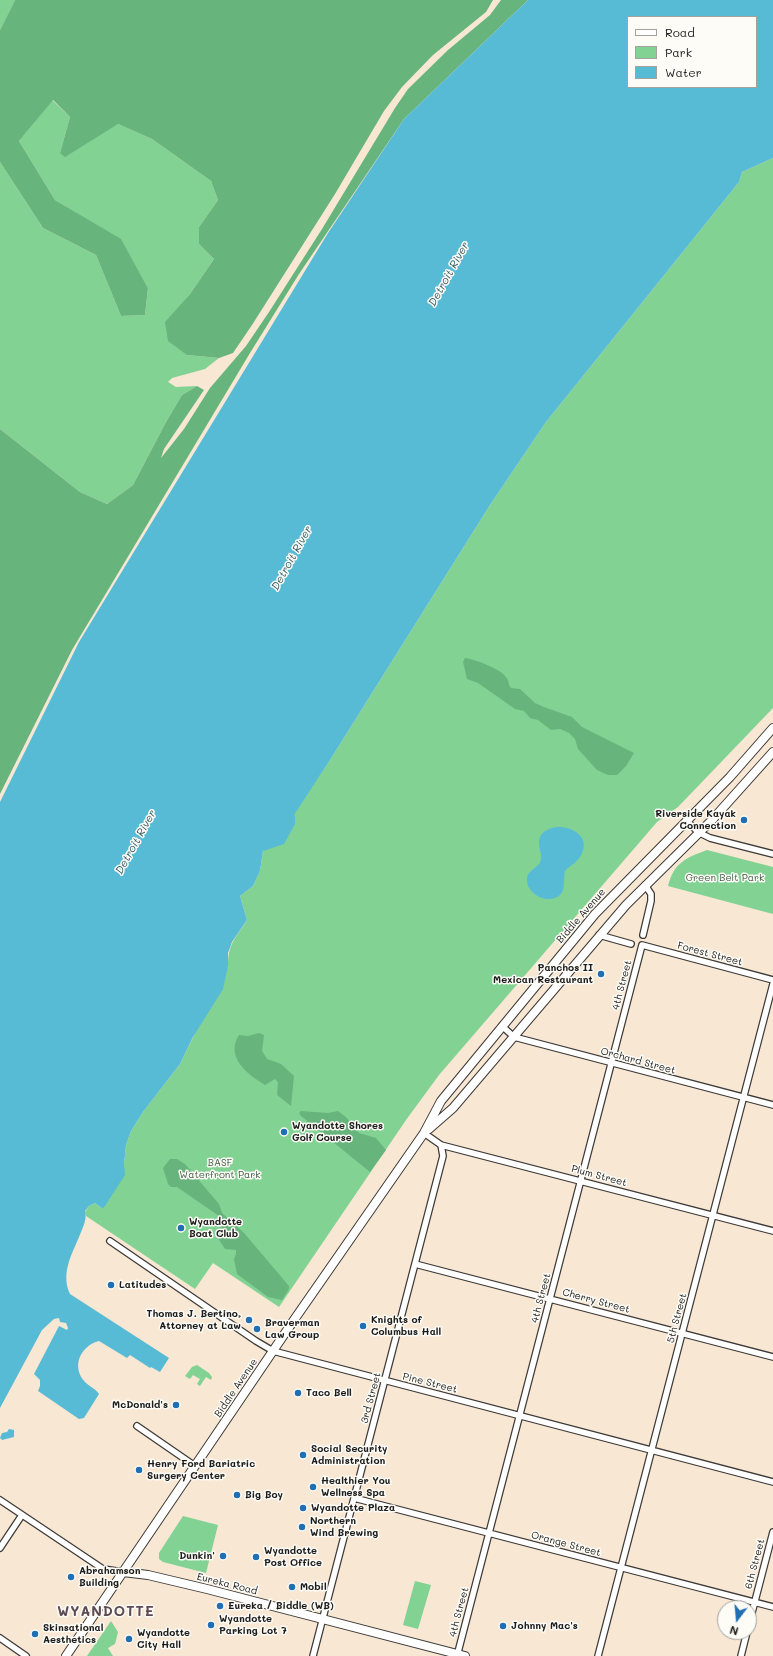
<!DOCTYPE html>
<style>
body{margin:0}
#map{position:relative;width:773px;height:1656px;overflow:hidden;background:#f8e7d3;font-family:Mali,sans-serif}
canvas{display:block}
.legend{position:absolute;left:627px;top:16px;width:130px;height:72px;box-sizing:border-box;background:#fdfcf7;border:1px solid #a3a29f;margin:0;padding:5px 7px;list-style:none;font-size:12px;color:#1c1c1c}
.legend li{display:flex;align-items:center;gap:8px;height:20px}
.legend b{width:20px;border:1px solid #a3a29f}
.north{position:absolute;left:717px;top:1600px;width:40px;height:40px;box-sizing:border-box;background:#fdfcf7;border:1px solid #a3a29f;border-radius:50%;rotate:196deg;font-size:11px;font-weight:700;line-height:16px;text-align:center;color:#1c1c1c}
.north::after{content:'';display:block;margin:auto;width:14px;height:18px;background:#1f6fb2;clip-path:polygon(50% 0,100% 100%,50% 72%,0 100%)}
</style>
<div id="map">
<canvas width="773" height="1656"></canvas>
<ul class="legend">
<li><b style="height:5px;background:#fff"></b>Road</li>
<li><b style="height:11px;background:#81d293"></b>Park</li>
<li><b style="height:11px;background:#58bbd6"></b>Water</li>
</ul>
<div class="north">N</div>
</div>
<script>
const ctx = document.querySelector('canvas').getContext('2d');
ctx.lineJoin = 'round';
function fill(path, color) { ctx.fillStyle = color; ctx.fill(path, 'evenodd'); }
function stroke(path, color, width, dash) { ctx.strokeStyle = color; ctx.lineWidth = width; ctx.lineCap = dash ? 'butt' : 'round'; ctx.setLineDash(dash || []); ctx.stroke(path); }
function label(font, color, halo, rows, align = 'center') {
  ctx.font = font + ' Mali,sans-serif'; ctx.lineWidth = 3; ctx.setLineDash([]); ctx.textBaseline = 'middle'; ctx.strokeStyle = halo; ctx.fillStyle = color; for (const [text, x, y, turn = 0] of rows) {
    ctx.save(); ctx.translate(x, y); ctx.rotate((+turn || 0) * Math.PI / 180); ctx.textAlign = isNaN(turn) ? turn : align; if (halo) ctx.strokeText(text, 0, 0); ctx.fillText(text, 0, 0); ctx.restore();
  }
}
const green = new Path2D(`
 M0,0H15L0,30Z
 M52,100L70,117L60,153L118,124L152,139L211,181L218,200L199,227V244L214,259L190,294L166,322L187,355L219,358L205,369L172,378L168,382L176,387L197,386L182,395L166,422L133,485L107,504L80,492L0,429V162L43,228L96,255L121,316L145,315L148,288L121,240L55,200L19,141Z
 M773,158V708L678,807L657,822L439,1075L406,1120L279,1307L213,1263L195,1289L86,1216L85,1212L89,1206L95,1203L103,1209L124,1165L126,1145L131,1131L143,1112L180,1064L228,966C228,943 236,938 247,920L240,896L253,886L260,871L263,851L293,815L330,760L490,505L546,422L739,182L742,172Z
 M707,850L773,867V914L668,886C674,863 685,858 707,850Z
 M197,1365L209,1373L212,1377L211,1380L206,1377L200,1386L197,1384L200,1379L193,1375L190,1379L185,1376L192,1367Z
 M183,1516L218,1525L206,1573L163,1562L159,1559V1553Z
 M415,1581L431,1585L418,1629L403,1625Z
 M111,1621L118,1632L115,1644L108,1648L113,1656H87Z`);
const forest = new Path2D(`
 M15,0H493L486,12L433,55L402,87L384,111L335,194L252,325L233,353L219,358L187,355L168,341L165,322L190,294L214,259L199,244V227L218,200L211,181L152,139L118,124L65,157L60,153L70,117L53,100L19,141L55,200L121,239L148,288L145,315L121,316L96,255L43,228L0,162V30Z
 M501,0H528L404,119L299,274L250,353L72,650L0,794V429L80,492L107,504L133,485L166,422L182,395L197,386L204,390L164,449L161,458L184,429L210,388L246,346L269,312L322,229L395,108L408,89L448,50L490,15Z
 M465,658C474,659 501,669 506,677C509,680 508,685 511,688L520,689L535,703L544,707L572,717L582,727L634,753L626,766L617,775H608L597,770L578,749L575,739L569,733L560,729L551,730L538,720L530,718L524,711L515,709L478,683L467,679L463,662Z
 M259,1033L264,1035L262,1051L267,1059L281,1064L294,1076L291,1106L277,1095L278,1082L275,1079L265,1085C247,1074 225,1057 239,1035L248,1036Z
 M301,1111L328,1113L338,1111L347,1118L352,1126L359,1133L376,1138L386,1150L370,1172L301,1116L299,1113Z
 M170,1159H177L185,1164L219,1204L222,1213L244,1233L289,1286V1289L282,1300L268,1297L237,1274L234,1259L236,1254V1250L225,1249L216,1235L217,1229L222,1227V1219L219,1216L177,1187H171L168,1184L163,1168Z`);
const water = new Path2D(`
 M528,0H773V158L742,172L739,182L546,422L490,505L330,760L294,815L295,816V824L284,844L263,851L260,871L253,886L240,896L247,920L232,942L228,953V966L223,989L193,1037L180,1064L143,1112L131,1131L126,1145L124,1165L125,1175L103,1209L95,1203L89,1206L85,1211C87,1218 84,1225 81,1232C73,1253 60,1272 70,1294L169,1358L160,1372L151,1367L150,1368L130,1355L127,1358L99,1341C80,1346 71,1367 85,1382C90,1387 96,1389 99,1394L84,1418L79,1419L38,1391L40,1386V1380L34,1374L59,1326L67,1330L68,1328L66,1323L60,1322L59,1318L54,1319L42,1330L0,1408V802L79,642L328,233L404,119ZM628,17H756V87H628Z
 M557,827C571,826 590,836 582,853C579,862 570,865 565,871C563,879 566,889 560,895C549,905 528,895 527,881C526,869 540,869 541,859C542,854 539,849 539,844C538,833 548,828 557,827Z
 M9,1429L14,1430V1437L2,1440L0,1438L2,1433L7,1432Z`);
const minor = new Path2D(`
 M687,821L698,832L710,838L773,854
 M599,935L631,944
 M643,935L651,901V894L645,885
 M502,1026L514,1037L773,1105
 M424,1133L441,1145L773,1231
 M110,1241L256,1341L273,1351L773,1482
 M415,1264L773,1357
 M137,1426L195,1466
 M354,1498L773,1607
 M0,1500L103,1569L123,1572
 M0,1548L22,1515
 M749,1624L773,1532
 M0,1638L26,1656
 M313,1656L443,1156L441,1145
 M457,1656L642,945L773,980
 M598,1656L773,984
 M741,1656L747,1632`);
const secondary = new Path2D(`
 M429,1129L453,1108L626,905L712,820L773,752
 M123,1572L148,1575L207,1589L465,1656
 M66,1656L296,1317L424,1133L441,1101L595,914L730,777L773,728`);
const markers = [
 [744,820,4,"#1f6fb2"],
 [601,974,4,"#1f6fb2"],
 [284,1132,4,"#1f6fb2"],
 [181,1228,4,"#1f6fb2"],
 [111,1285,4,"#1f6fb2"],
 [249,1320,4,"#1f6fb2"],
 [363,1326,4,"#1f6fb2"],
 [257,1329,4,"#1f6fb2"],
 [298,1393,4,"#1f6fb2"],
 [176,1405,4,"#1f6fb2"],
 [303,1455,4,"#1f6fb2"],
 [139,1470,4,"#1f6fb2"],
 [313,1487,4,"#1f6fb2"],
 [237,1495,4,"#1f6fb2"],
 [303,1508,4,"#1f6fb2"],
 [302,1527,4,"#1f6fb2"],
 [223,1556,4,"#1f6fb2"],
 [256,1557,4,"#1f6fb2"],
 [71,1577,4,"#1f6fb2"],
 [292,1587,4,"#1f6fb2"],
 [220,1606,4,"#1f6fb2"],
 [211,1625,4,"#1f6fb2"],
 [503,1626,4,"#1f6fb2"],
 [35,1634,4,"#1f6fb2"],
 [129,1639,4,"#1f6fb2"]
];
const poiNames = [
 ["Riverside Kayak",736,814,"right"],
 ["Connection",736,826,"right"],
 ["Panchos II",593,968,"right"],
 ["Mexican Restaurant",593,980,"right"],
 ["Wyandotte Shores",292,1126],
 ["Golf Course",292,1138],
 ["Wyandotte",189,1222],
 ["Boat Club",189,1234],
 ["Latitudes",119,1285],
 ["Thomas J. Bertino,",241,1314,"right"],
 ["Attorney at Law",241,1326,"right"],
 ["Knights of",371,1320],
 ["Columbus Hall",371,1332],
 ["Braverman",265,1323],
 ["Law Group",265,1335],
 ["Taco Bell",306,1393],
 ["McDonald's",168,1405,"right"],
 ["Social Security",311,1449],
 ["Administration",311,1461],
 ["Henry Ford Bariatric",147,1464],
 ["Surgery Center",147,1476],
 ["Healthier You",321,1481],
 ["Wellness Spa",321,1493],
 ["Big Boy",245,1495],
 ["Wyandotte Plaza",311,1508],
 ["Northern",310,1521],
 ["Wind Brewing",310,1533],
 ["Wyandotte",264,1551],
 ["Post Office",264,1563],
 ["Dunkin'",215,1556,"right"],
 ["Abrahamson",79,1571],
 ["Building",79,1583],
 ["Mobil",300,1587],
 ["Eureka / Biddle (WB)",228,1606],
 ["Wyandotte",219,1619],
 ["Parking Lot 7",219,1631],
 ["Johnny Mac's",511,1626],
 ["Skinsational",43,1628],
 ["Aesthetics",43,1640],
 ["Wyandotte",137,1633],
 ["City Hall",137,1645]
];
const parkNames = [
 ["Green Belt Park",725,878],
 ["BASF",220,1163],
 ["Waterfront Park",220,1175]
];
const streetNames = [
 ["Biddle Avenue",581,916,-49],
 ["Forest Street",710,954,15],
 ["4th Street",622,985,-75],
 ["Orchard Street",638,1061,15],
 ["Plum Street",599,1176,15],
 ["4th Street",541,1298,-75],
 ["Cherry Street",596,1301,15],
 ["5th Street",677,1318,-75],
 ["Pine Street",430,1383,14],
 ["Biddle Avenue",236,1388,-56],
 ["3rd Street",371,1398,-75],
 ["Orange Street",566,1544,15],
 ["6th Street",755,1564,-75],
 ["Eureka Road",227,1584,14],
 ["4th Street",459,1612,-75]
];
const waterNames = [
 ["Detroit River",449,274,-61],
 ["Detroit River",292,558,-61],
 ["Detroit River",136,842,-61]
];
const districtNames = [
 ["WYANDOTTE",106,1612]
];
fill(green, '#81d293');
fill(forest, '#68b47d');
fill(water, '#58bbd6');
stroke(minor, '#3d3a37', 8);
stroke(secondary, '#3d3a37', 10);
stroke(minor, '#fff', 5.5);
stroke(secondary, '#fff', 8);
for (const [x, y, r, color] of markers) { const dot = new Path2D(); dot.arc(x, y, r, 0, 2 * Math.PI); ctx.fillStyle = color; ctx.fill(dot); stroke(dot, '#fdfcf7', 1.5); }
label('bold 10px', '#1c1c1c', '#fdfcf7', poiNames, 'left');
label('10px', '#3f5c46', '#fdfcf7', parkNames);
label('10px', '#1c1c1c', '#fdfcf7', streetNames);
label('italic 11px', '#345c66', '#fdfcf7', waterNames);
ctx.letterSpacing = '1px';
label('bold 14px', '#5d4a54', '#fdfcf7', districtNames);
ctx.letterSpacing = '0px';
</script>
